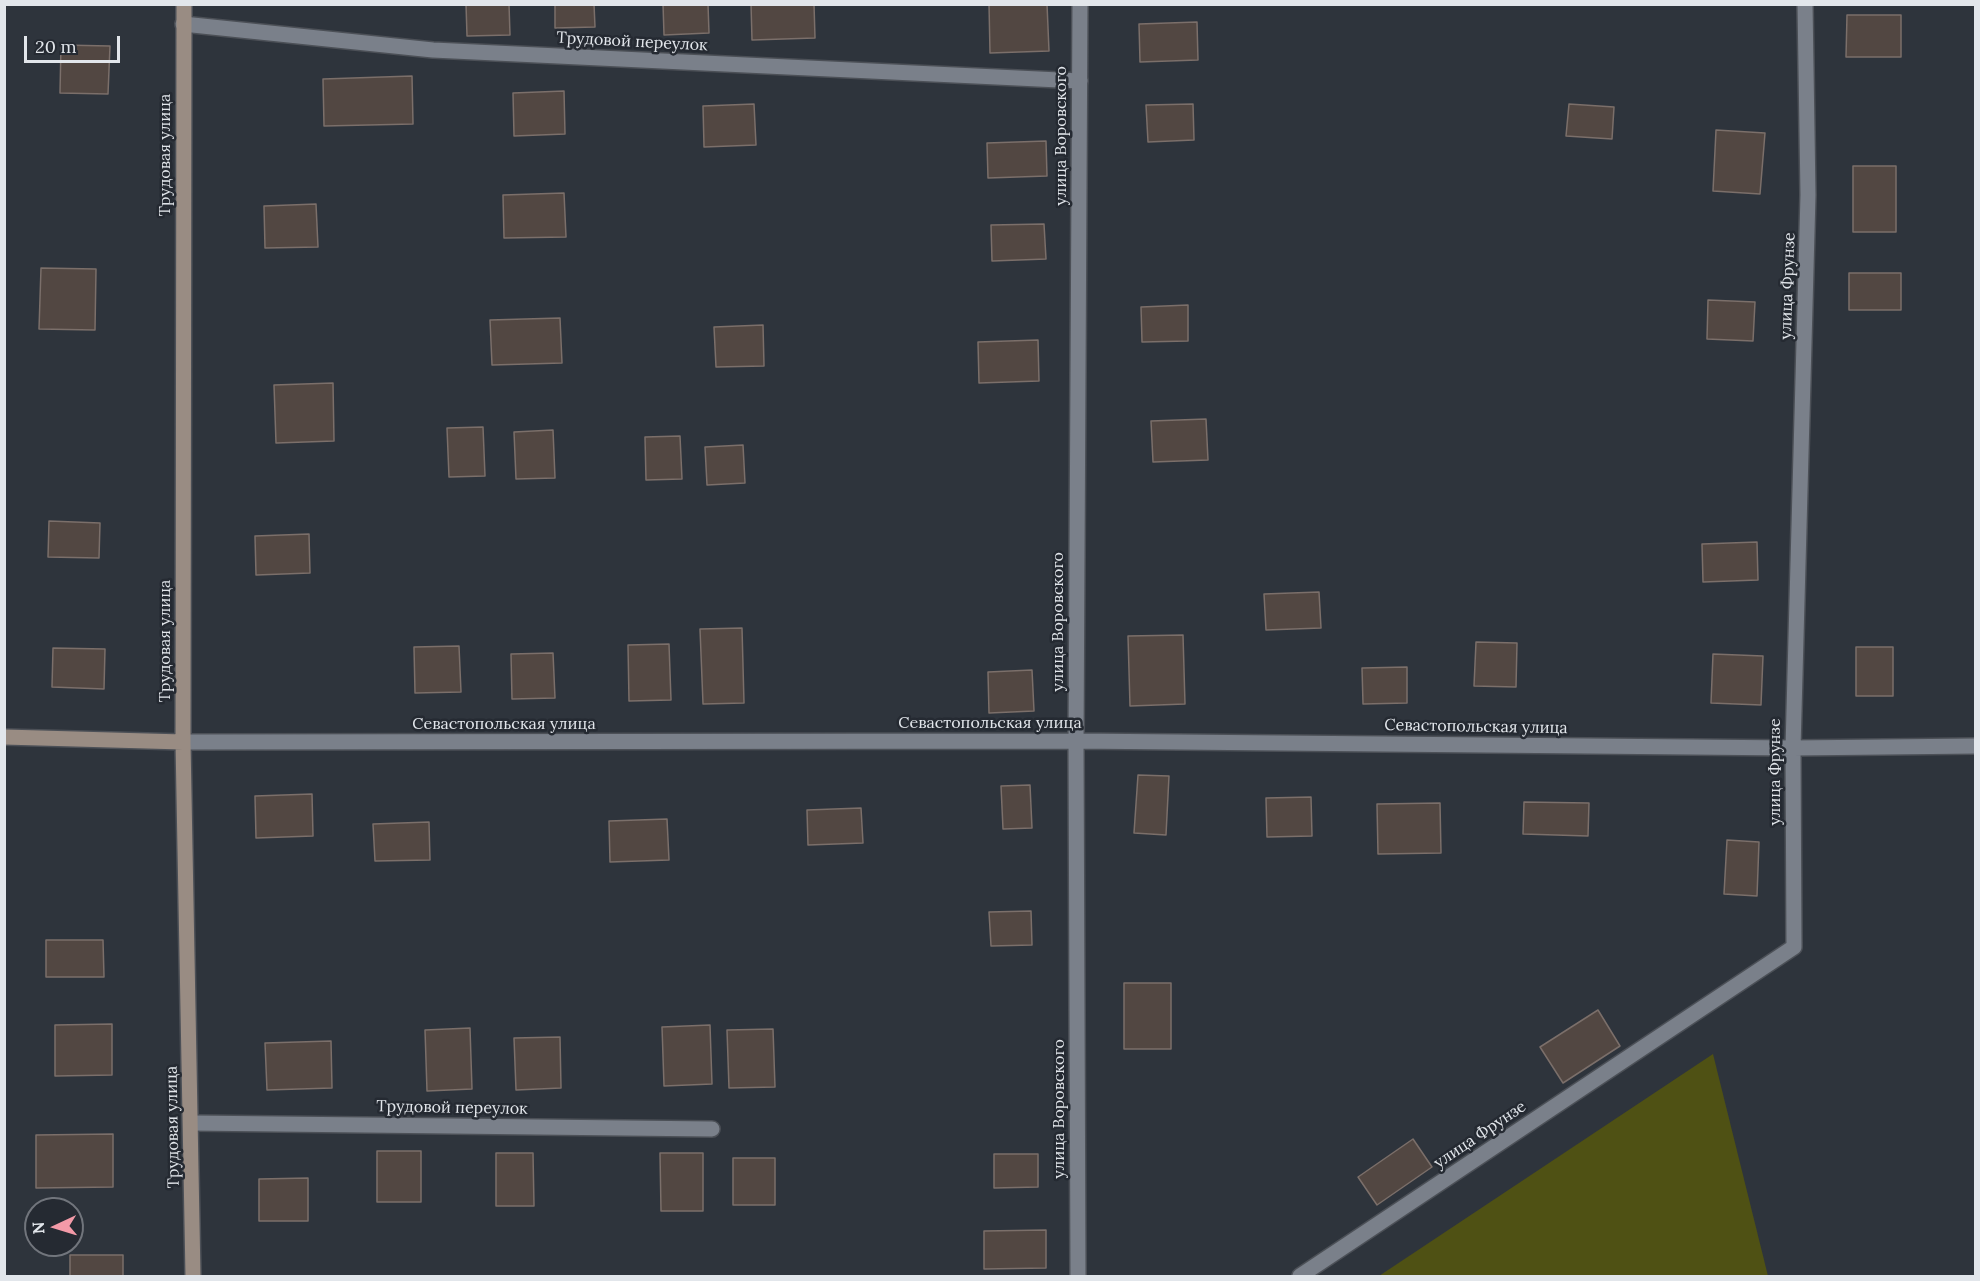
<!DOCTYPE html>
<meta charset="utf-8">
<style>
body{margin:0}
#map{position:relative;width:1980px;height:1281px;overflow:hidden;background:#2e343c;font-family:Lora,serif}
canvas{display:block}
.frame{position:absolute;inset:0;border:6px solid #e2e6eb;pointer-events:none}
.north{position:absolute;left:24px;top:1197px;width:60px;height:60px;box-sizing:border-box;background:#252a32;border:2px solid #71757c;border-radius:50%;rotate:266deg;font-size:16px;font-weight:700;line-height:24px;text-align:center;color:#e2e6eb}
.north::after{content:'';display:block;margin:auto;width:21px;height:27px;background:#f39aa8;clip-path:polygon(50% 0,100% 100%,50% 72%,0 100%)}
.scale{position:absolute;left:24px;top:36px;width:96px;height:27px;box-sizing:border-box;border:3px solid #e2e6eb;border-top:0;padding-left:8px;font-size:18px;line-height:21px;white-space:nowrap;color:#e2e6eb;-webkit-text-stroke:4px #252a32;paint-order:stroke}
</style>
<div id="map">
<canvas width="1980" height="1281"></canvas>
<div class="frame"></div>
<div class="north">N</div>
<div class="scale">20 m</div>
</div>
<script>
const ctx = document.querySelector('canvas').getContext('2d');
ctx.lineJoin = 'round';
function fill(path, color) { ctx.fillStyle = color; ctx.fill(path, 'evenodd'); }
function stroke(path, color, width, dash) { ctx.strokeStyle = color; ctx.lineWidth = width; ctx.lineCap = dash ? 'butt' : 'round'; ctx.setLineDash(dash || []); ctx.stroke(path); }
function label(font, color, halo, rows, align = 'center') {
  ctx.font = font + ' Lora,serif'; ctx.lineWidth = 5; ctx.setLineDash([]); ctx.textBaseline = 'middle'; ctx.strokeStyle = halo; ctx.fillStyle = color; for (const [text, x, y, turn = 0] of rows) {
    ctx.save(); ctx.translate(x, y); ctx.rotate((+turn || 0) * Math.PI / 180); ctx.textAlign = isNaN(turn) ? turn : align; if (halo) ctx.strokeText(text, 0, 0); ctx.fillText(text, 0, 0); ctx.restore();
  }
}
const green = new Path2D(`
 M1713,1054L1768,1276H1379Z`);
const building = new Path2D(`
 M466,4H509L510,35L467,36Z
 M555,4H594L595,27L555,28Z
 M663,4H708L709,33L664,35Z
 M751,4H814L815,38L752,40Z
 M989,4H1047L1049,51L990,53Z
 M1847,15H1901V57H1846Z
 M1197,22L1198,60L1140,62L1139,24Z
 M61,45L110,46L108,94L60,93Z
 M412,76L413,124L324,126L323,79Z
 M564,91L565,134L514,136L513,93Z
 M754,104L756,145L704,147L703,106Z
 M1193,104L1194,140L1148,142L1146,105Z
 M1569,104L1614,107L1612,139L1566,136Z
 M1716,130L1765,133L1760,194L1713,191Z
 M1046,141L1047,176L988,178L987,143Z
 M1853,166H1896V232H1853Z
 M564,193L566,237L504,238L503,195Z
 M316,204L318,247L265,248L264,206Z
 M1044,224L1046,259L992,261L991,225Z
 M41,268L96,269L95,330L39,329Z
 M1849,273H1901V310H1849Z
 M1708,300L1755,302L1753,341L1707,339Z
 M1188,305V341L1142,342L1141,307Z
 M560,318L562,363L492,365L490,320Z
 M763,325L764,366L716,367L714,327Z
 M1038,340L1039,381L979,383L978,342Z
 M333,383L334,441L276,443L274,385Z
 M1206,419L1208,460L1153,462L1151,421Z
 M483,427L485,476L449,477L447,428Z
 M553,430L555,478L516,479L514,432Z
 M680,436L682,479L646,480L645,437Z
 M743,445L745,483L707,485L705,447Z
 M49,521L100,523L99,558L48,557Z
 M309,534L310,573L256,575L255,536Z
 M1757,542L1758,580L1703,582L1702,544Z
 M1319,592L1321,628L1266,630L1264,594Z
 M742,628L744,703L703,704L700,629Z
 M1183,635L1185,704L1130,706L1128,636Z
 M1476,642L1517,643L1516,687L1474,686Z
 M669,644L671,700L629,701L628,645Z
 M459,646L461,692L415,693L414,647Z
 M1856,647H1893V696H1856Z
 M53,648L105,649L104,689L52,687Z
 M553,653L555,698L512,699L511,654Z
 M1713,654L1763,656L1761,705L1711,703Z
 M1407,667V703L1363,704L1362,668Z
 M1032,670L1034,711L989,713L988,672Z
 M1138,775L1169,776L1166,835L1134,833Z
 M1030,785L1032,828L1003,829L1001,786Z
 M312,794L313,836L256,838L255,796Z
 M1311,797L1312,836L1267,837L1266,798Z
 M1524,802L1589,803L1588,836L1523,834Z
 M1440,803L1441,853L1378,854L1377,804Z
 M861,808L863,843L808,845L807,810Z
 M667,819L669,860L610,862L609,821Z
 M429,822L430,860L375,861L373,824Z
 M1727,840L1759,842L1757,896L1724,894Z
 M1031,911L1032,945L991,946L989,912Z
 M46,940H103L104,977H46Z
 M1124,983H1171V1049H1124Z
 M1598,1010L1620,1046L1563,1083L1540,1047Z
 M112,1024V1075L55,1076V1025Z
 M710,1025L712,1084L664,1086L662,1027Z
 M470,1028L472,1089L427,1091L425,1030Z
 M773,1029L775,1087L729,1088L727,1030Z
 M560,1037L561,1088L516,1090L514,1038Z
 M331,1041L332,1088L267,1090L265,1043Z
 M113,1134V1187L36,1188V1135Z
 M1413,1139L1432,1167L1377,1205L1358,1177Z
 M377,1151H421V1202H377Z
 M496,1153H533L534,1206H496Z
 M660,1153H703V1211H661Z
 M994,1154H1038V1187L994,1188Z
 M733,1158H775V1205H733Z
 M308,1178V1221H259V1179Z
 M1046,1230V1268L984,1269V1231Z
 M70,1255H123V1276H70Z`);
const lane = new Path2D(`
 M183,24L433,50L1080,81`);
const street = new Path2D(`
 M183,742L1076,741L1793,748L1976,746
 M191,1123L712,1129
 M1078,1276L1076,741L1080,4
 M1300,1276L1794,947L1793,748L1808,195L1805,4`);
const secondary = new Path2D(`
 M184,4L183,742L193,1276
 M4,737L183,742`);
const streetNames = [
 ["Трудовой переулок",632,42,3],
 ["улица Воровского",1061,136,-90],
 ["Трудовая улица",165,155,-90],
 ["улица Фрунзе",1788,286,-88],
 ["улица Воровского",1058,622,-90],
 ["Трудовая улица",165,641,-90],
 ["Севастопольская улица",990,723],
 ["Севастопольская улица",504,724],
 ["Севастопольская улица",1476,727,1],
 ["улица Фрунзе",1775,772,-90],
 ["Трудовой переулок",452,1108,1],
 ["улица Воровского",1059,1109,-90],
 ["Трудовая улица",173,1127,-91],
 ["улица Фрунзе",1480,1135,-34]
];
fill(green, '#4f5114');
fill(building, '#524742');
stroke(building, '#7b6f6a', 1.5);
stroke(lane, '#4c5057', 18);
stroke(street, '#4c5057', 18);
stroke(secondary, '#4c5057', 18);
stroke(lane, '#7a808a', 15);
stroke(street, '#7a808a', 15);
stroke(secondary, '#998c83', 15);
label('16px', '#e2e6eb', '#252a32', streetNames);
</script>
